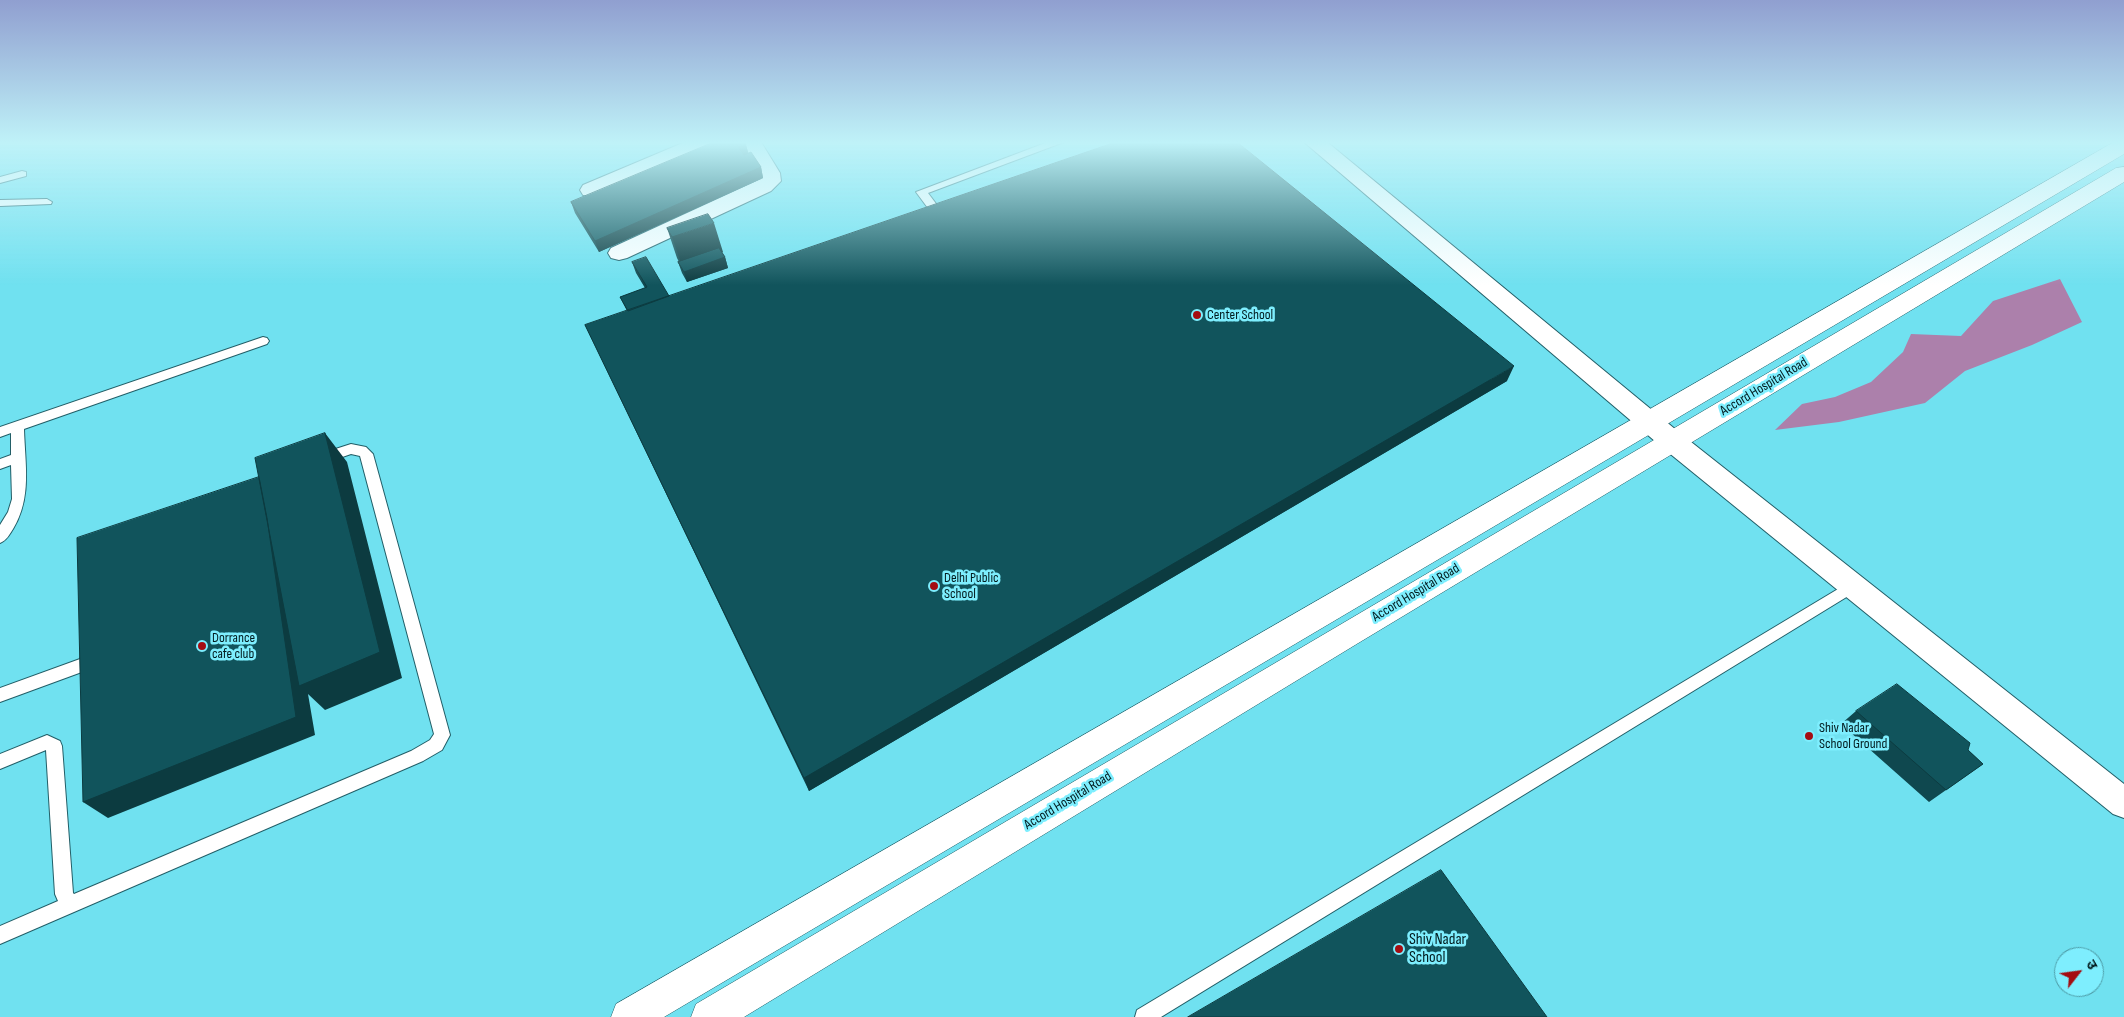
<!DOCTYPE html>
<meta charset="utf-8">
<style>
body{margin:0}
#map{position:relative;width:2124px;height:1017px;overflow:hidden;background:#70e1f0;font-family:"Sofia Sans Condensed","Noto Sans Devanagari",sans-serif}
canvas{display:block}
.north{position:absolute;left:2054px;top:947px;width:50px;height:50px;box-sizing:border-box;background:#7eeefe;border:1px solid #4c99a4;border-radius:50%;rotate:60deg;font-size:14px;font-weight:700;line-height:20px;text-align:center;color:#01191c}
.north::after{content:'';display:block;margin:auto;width:18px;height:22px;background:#a40d12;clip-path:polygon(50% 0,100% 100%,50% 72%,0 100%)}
</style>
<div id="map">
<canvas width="2124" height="1017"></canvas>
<div class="north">उ</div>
</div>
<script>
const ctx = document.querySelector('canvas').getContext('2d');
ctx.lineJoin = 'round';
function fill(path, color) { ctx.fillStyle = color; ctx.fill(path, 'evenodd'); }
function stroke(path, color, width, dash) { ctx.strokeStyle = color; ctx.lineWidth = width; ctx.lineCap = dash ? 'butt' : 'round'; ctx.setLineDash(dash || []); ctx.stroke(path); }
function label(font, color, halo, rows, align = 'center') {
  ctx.font = font + ' "Sofia Sans Condensed",sans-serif'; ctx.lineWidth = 5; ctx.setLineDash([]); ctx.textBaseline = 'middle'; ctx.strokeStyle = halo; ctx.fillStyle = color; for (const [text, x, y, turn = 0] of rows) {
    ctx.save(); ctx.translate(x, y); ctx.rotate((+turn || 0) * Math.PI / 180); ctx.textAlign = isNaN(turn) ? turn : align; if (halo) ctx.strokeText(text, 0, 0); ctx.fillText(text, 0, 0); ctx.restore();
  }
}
const water = new Path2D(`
 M2060,279L2082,322L2032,345L1965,371L1925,403L1839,422L1775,430L1802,404L1835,397L1871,382L1903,352L1911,334L1961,336L1993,301Z`);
const lane = new Path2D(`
 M1048,142H1064L928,193L949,221L947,223H939L916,192Z
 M22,171L26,172V176L0,183V177Z
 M47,199L52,202L51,204L0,206V200Z
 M263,337L267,338L269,341L267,344L24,429C25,465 32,497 13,529C9,535 7,540 0,543V525L8,512L12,499L11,465L0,469V459L11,455V433L0,437V427Z
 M351,444L366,447L373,454L450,735L442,750L423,761L0,944V926L58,901L55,894L46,750L0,769V754L47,735L60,741L62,746L73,893L74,894L411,751L430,740L434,734L360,456L351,454L322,464L315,459L317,455Z
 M1853,580L1858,582L1860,586L1858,590L1161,1017H1135L1137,1010Z
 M89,645L94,647C98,656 97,662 90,669L0,702V688L80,659L84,647Z`);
const street = new Path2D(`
 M685,142H713L710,146L597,195L590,196L583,195L580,190L583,185Z
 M741,142H761L780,173L781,181L771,191L627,258L619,260L611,258L608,253L611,248L761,179L760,173Z
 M1304,142H1327L1681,434L2124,784V818L2113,814L1663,448Z`);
const secondary = new Path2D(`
 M2114,142H2124V154L664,1017H611L616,1004Z
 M2124,167V182L1355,645L744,1017H691L696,1004L2116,168Z`);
const wall = new Path2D(`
 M746,145L748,153L761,167L763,178L599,252L575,213L571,202Z
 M667,228L723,252H722L725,257L728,268L687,282L682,273L678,262H679L677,258Z
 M632,262L669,296L1507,381L809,791L585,325L627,311L620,297L645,288L636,273Z
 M1856,711L1968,750L1983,764L1929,802L1841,724Z`);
const shadedWall = new Path2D(`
 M746,145L749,155L740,158L738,147Z
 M761,167L763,178L599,252L595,241Z
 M714,223L723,252L682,266L672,237Z
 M725,257L728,268L687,282L684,272Z
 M1514,366L1507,381L809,791L804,778Z
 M325,433L347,462L402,678L325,710L308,694L315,735L108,818L83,802L261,476Z`);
const building = new Path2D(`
 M714,142H744L746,145L738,147L744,155L751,152L761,167L595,241L571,202Z
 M1116,142H1237L1514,366L804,778L585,325Z
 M708,214L714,223L672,237L667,228Z
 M719,248L725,257L684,272L678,262Z
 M646,257L669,296L628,311L620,297L647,287L632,262Z
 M325,433L380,652L299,686L255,458Z
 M259,477L267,518L296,717L83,802L77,538Z
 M1897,684L1970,743L1968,750L1983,764L1946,790L1856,711Z
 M1441,870L1547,1017H1188Z`);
const markers = [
 [1197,315,5,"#a40d12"],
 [934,586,5,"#a40d12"],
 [202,646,5,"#a40d12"],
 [1809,736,5,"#a40d12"],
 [1399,949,5,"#a40d12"]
];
const poiNames = [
 ["Center School",1207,315],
 ["Delhi Public",944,578],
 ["School",944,594],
 ["Dorrance",212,638],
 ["cafe club",212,654],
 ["Shiv Nadar",1819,728],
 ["School Ground",1819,744]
];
const streetNames = [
 ["Accord Hospital Road",1764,387,-31],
 ["Accord Hospital Road",1416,593,-31],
 ["Accord Hospital Road",1068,801,-31]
];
const nearPoinames = [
 ["Shiv Nadar",1409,940],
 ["School",1409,958]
];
fill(water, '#ac80ab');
stroke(lane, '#225e67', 2);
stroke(street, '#225e67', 2);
stroke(secondary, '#225e67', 1);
fill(lane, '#fff');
fill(street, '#fff');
fill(secondary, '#fff');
fill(wall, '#0f484f');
fill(shadedWall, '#0c3b40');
fill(building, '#11545c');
stroke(building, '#0c3b40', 1);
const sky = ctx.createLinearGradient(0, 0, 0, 285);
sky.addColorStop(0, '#909fd0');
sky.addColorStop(0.5, '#bff2f8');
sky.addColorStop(1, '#bff2f800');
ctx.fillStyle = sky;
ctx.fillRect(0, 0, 2124, 285);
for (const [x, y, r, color] of markers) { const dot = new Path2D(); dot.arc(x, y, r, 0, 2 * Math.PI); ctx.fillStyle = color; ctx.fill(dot); stroke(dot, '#7eeefe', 2); }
label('14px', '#01191c', '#7eeefe', poiNames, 'left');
label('14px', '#01191c', '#7eeefe', streetNames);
label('16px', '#01191c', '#7eeefe', nearPoinames, 'left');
</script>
